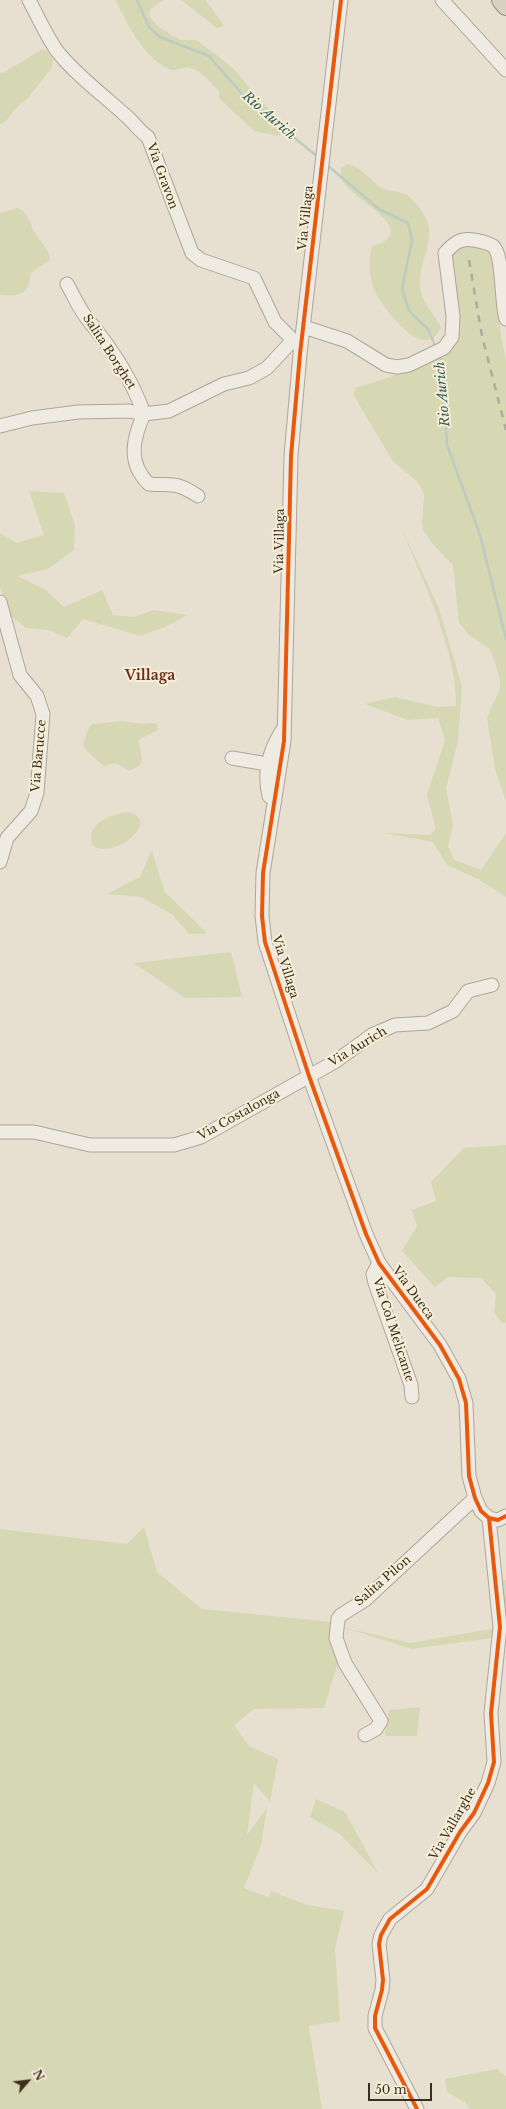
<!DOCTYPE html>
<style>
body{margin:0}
#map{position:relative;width:506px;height:2109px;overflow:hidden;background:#e7e0d1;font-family:"Libre Baskerville",serif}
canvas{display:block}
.north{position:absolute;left:8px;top:2061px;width:40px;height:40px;-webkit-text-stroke:3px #f7eed8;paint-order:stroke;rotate:62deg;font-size:11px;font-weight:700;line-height:16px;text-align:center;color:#3d2e20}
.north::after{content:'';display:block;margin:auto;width:14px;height:18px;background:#3d2e20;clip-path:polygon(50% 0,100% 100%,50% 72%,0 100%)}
.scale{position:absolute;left:368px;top:2083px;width:64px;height:18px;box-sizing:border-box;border:2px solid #3d2e20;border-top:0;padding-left:5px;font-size:12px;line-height:14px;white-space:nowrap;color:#3d2e20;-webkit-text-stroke:3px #f7eed8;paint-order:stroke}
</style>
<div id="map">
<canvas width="506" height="2109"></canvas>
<div class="north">N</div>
<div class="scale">50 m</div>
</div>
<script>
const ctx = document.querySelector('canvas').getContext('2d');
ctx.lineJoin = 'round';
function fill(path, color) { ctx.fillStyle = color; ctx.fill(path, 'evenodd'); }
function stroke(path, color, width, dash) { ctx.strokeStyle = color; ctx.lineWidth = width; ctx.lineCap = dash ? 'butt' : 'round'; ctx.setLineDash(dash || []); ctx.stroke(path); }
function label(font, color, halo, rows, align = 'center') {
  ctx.font = font + ' "Libre Baskerville",serif'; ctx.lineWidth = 4; ctx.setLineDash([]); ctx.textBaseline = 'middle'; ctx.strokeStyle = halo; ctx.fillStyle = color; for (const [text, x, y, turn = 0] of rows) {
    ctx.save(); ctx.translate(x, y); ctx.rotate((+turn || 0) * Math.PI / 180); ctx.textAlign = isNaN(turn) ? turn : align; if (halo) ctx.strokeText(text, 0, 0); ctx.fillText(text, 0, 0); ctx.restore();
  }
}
const green = new Path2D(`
 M116,0H164L151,9L149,16L160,28L173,36L181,40H196L223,60L237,72L257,98L286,124L285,131L279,136L254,131L219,98V91C211,82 199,69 187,67C181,67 176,72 169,69C146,60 125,22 116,0Z
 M181,0H206L224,26L217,28Z
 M43,49L49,53L53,60L52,67L29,97L15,109L6,121L0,124V72L3,73Z
 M348,164C362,167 370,181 382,188C390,192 399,191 406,195C412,198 417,204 421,210C441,236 417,260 420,289C422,302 435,315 441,327C425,365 384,309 375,292C370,283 368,255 372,246C424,232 355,201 344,183C341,179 341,172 341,168Z
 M18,208C29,213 29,223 35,233C41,243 49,248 50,260L31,273C30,277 29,285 27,288C22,297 8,296 0,295V213Z
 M465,244L483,246L491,254L501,336L506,361V801L495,769L487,718L500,688V680L493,656L490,649L469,635L459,623L453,565L432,543L423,530L422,522L424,495L421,488L417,482L392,460L353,394L357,387C393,378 428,364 458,342L450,254Z
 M29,491L64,493L75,525L74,550L48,569L17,576L46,590L64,607L102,590L113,615L134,617L153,610L187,615L165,627L140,636L83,619L67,638L49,630L26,628L9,614L0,586V533L16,543L44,535Z
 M401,527L438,606L462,686L458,741L446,788L453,825L448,846L454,860L481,870L506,833V897L478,879L447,865L433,842L384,833L430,835L436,829L427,795L445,740L438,718L408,720L365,704L395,697L437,707L456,706C457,649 422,580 401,527Z
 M123,721L141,724L156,723L158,730L138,740C141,756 148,764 129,771L116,763L104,766L87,751L83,744L88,730L92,724Z
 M129,812L136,815L141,821C139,839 107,857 92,845L91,833C99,818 113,814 129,812Z
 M152,850L164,891L207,933L189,934L173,915L141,897L107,894L140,877Z
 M231,952L242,997L185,998L134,963Z
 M506,1145V1323H502L494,1312L496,1294L481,1278L448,1277L435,1287L402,1251L417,1226L411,1210L436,1201L431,1182L464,1148Z
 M144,1527L157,1572L202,1609L331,1622L338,1663L324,1708L254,1709L234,1725L249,1746L278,1759L270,1802L254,1783L247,1835L267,1808L261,1845L244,1888L268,1897L271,1891L307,1905L344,1911L335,1949L340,2021L309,2026L322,2109H0V1529L127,1544Z
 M502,1579L506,1580V1636L412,1649L342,1627L410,1643L492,1629Z
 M420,1707L417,1736H385L389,1710Z
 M316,1799L345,1812L378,1873L340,1834L310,1817Z
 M497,2069L506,2076V2109H470L465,2102L447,2092L445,2079Z`);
const stream = new Path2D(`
 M137,0L149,27L160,37L209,56L243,95L319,158
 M326,164L379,209L408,223L412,240L402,289L409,311L428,329L436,348
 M439,354L442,361L447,445L480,535L506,639`);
const minor = new Path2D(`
 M29,0C38,17 46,35 57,51C76,75 102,94 124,114C133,121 138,130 148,137L192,253L201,260L254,278L275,322L293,340
 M341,0L300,354L291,456L284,741L263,873L262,916L265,942L309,1076L366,1234L379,1263L440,1345L459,1379L466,1403L469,1476L475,1498L481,1511L489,1518L498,1520L506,1516
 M442,0L506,70
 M67,284C74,296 80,311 89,321C112,349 132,379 144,414C133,438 127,463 149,484C172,486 176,481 198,496
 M304,327L347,341L386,365L397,367L409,365L444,348L452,337L453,316L445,253C454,243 460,238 474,240C480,241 490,243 494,247C503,256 501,302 506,319
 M0,426L32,418L78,412L129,411L144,414L169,411L224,384L249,378L267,368L293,340L298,345
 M0,602L20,675L37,696L43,714L37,793L31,811L7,838L0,862
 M232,758L267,764
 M275,800L269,796C263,772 270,749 283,729
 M0,1132H34L90,1145H174L201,1137L336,1061L372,1035L395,1025L428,1023L453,1011L468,991L492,985
 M379,1263L373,1274L375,1283L411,1385L412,1397
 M365,1735L376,1729L381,1721L345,1663L336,1638L338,1619L341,1615L365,1600L475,1498
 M417,2109L375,2028V2016L382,1990L383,1980L379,1944L381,1935L390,1919L427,1889L460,1832L474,1813L488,1783L494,1762L491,1713L500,1627L489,1518`);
const highway = new Path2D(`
 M501,0L506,6`);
const rail = new Path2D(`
 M469,260L482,336L506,430`);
const cycleway = new Path2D(`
 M341,0L300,354L291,456L284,741L263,873L262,916L265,942L309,1076L366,1234L379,1263L440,1345L459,1379L466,1403L469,1476L475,1498L481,1511L489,1518L498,1520L506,1516
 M417,2109L375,2028V2016L382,1990L383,1980L379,1944L381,1935L390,1919L427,1889L460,1832L474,1813L488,1783L494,1762L491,1713L500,1627L489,1518`);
const streetNames = [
 ["Via Gravon",162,176,70],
 ["Via Villaga",306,218,-84],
 ["Salita Borghet",109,352,57],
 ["Via Villaga",280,541,-89],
 ["Via Barucce",39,756,-85],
 ["Via Villaga",285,967,73],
 ["Via Aurich",358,1047,-31],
 ["Via Costalonga",239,1115,-29],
 ["Via Dueca",413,1293,54],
 ["Via Col Melicante",393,1330,72],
 ["Salita Pilon",383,1581,-41],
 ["Via Vallarghe",453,1824,-60]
];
const waterNames = [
 ["Rio Aurich",269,116,41],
 ["Rio Aurich",443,394,-95]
];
const quarterNames = [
 ["Villaga",150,676]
];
fill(green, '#d6d7b3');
stroke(stream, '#bcccc2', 2.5);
stroke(minor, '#ada599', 15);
stroke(highway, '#928b80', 20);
stroke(minor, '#efebe3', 13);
stroke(highway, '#dad1c2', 18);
stroke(rail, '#afaaa2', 2.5, [7, 7]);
stroke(cycleway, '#e8590c', 4);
label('12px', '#3d2e20', '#f7eed8', streetNames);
label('italic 13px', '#2f5d5a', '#f7eed8', waterNames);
label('bold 14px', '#6b2e1e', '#f7eed8', quarterNames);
</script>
